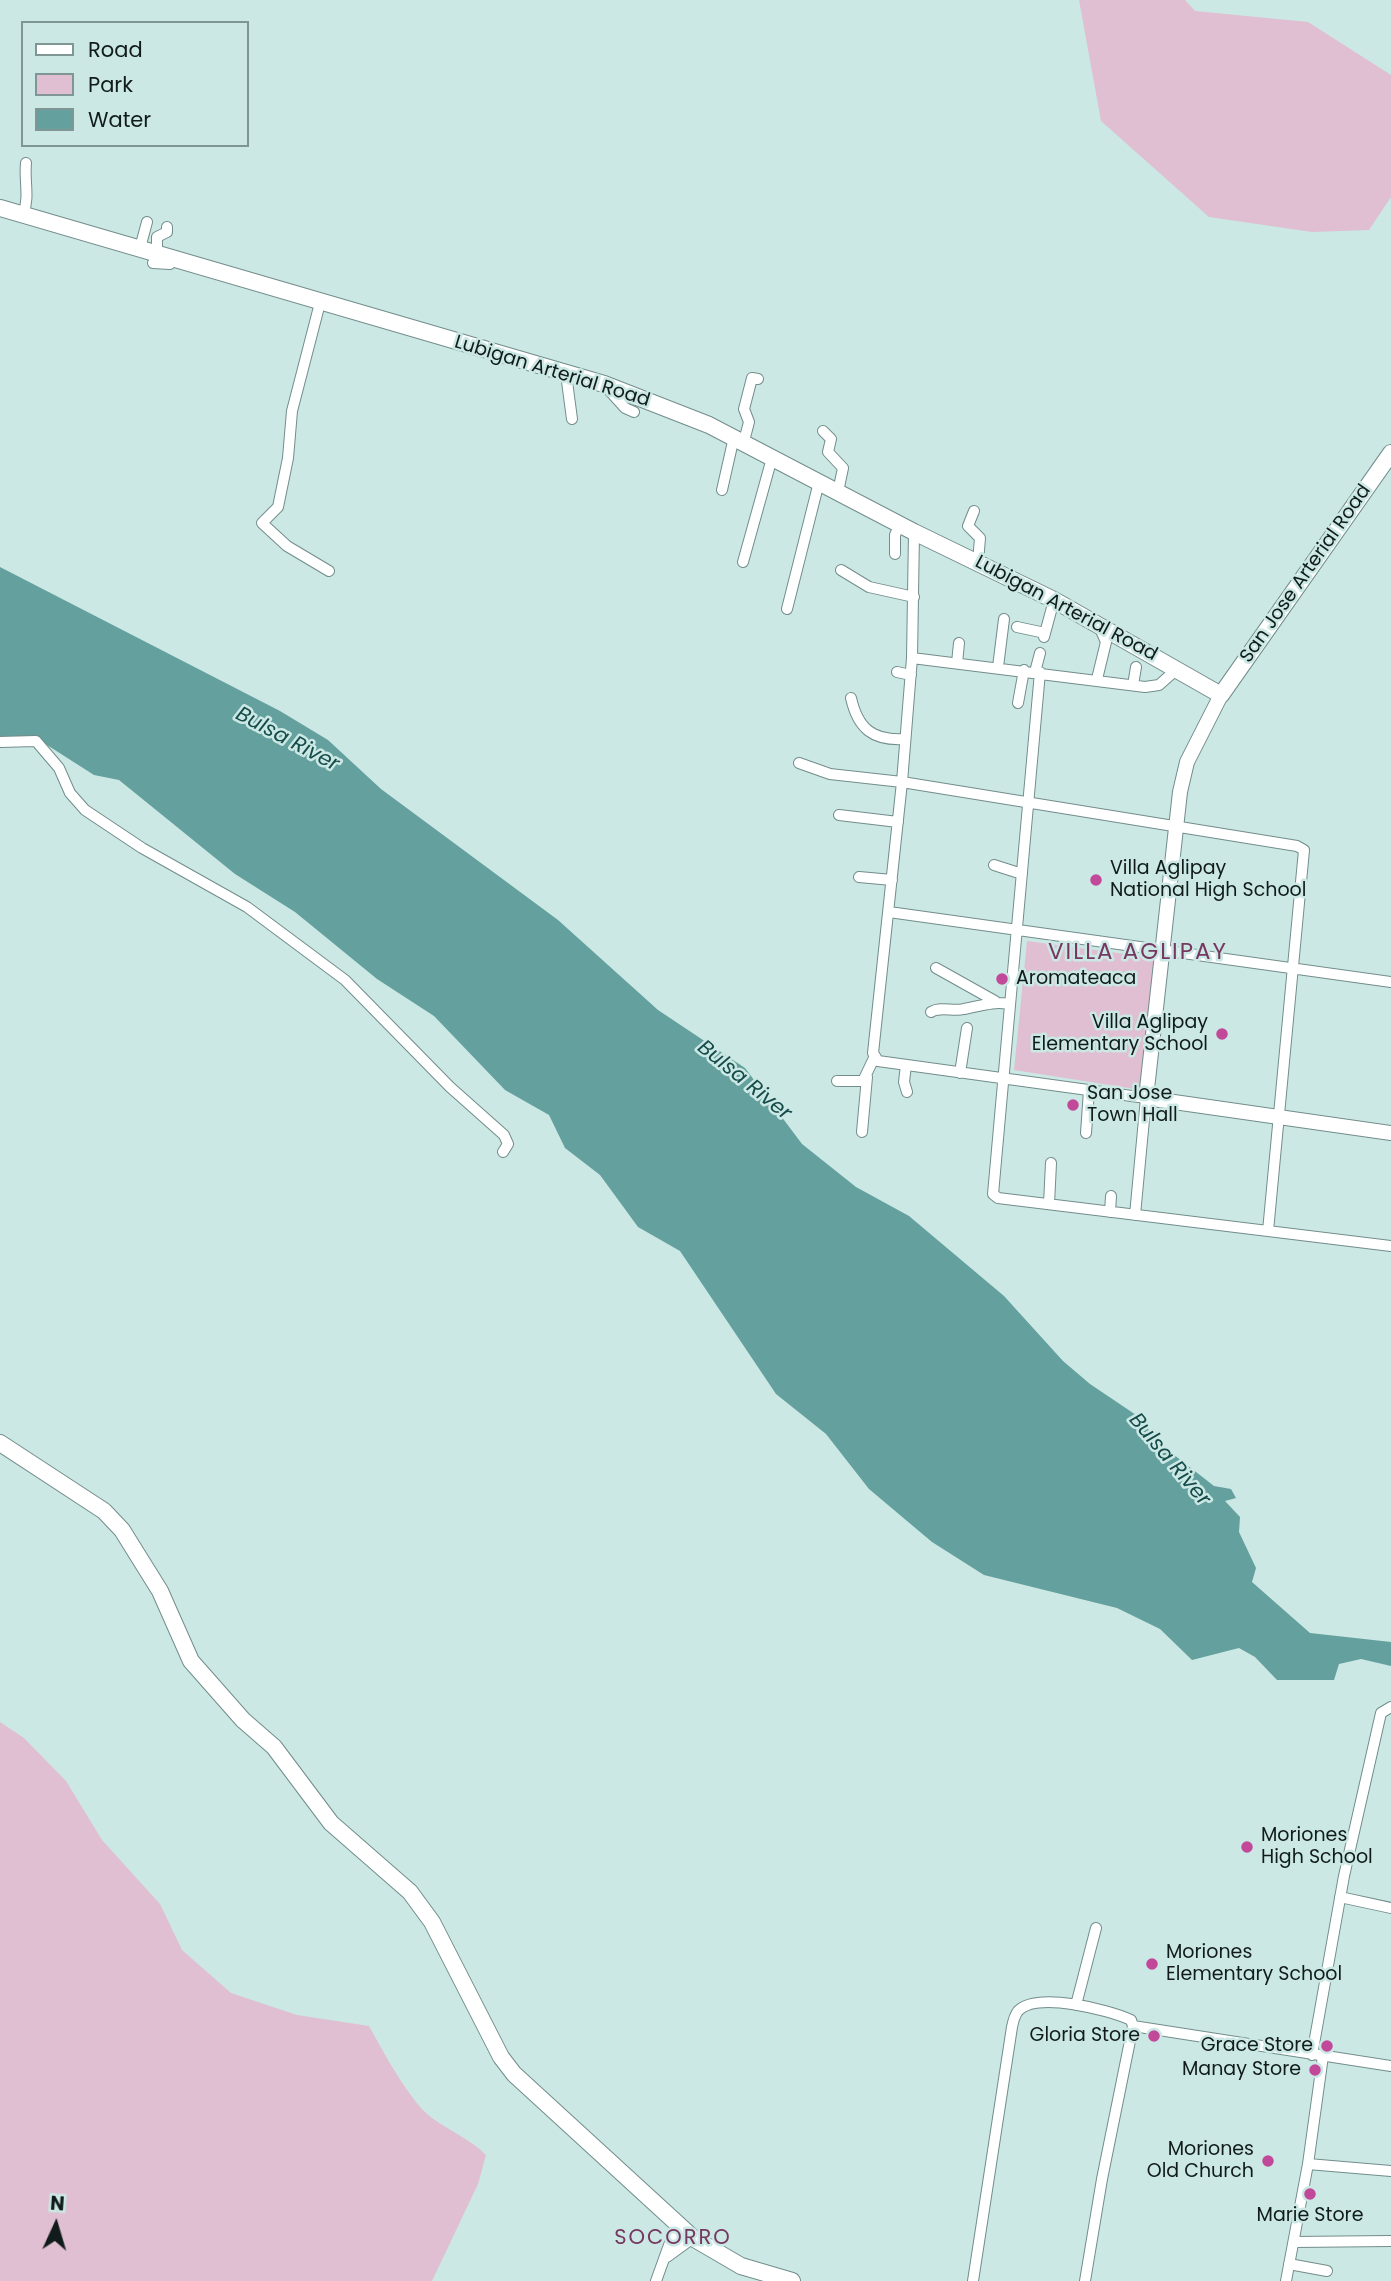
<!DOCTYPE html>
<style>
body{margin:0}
#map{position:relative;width:1391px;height:2281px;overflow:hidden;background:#cbe8e5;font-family:Poppins,sans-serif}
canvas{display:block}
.legend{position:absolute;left:21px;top:21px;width:228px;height:126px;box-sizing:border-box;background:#cbe8e5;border:2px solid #809694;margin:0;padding:9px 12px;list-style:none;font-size:21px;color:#101b1a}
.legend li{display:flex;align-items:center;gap:14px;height:35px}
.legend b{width:35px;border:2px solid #809694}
.north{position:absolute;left:21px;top:2190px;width:70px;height:70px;-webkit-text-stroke:5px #cbe8e5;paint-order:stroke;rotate:4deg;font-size:19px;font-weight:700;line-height:28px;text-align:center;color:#101b1a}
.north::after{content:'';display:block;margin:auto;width:24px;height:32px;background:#101b1a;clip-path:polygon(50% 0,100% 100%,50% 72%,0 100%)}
</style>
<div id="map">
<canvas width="1391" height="2281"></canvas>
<ul class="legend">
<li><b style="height:9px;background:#fff"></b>Road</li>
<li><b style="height:19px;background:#dfbfd1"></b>Park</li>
<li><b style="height:19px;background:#64a09d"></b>Water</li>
</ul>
<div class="north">N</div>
</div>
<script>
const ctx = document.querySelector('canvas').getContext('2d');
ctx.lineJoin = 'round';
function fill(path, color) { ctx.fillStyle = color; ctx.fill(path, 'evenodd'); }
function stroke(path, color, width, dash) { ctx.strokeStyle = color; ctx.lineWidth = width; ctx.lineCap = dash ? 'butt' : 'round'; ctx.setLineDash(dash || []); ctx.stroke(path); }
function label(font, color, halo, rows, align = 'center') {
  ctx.font = font + ' Poppins,sans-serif'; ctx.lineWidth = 5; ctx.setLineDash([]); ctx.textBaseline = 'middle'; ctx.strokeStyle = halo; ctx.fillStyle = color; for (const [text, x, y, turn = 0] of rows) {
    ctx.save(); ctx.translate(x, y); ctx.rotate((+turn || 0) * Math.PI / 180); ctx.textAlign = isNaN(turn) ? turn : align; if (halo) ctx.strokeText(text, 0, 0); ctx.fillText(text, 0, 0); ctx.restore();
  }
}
const green = new Path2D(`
 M1079,0H1185L1195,11L1308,22L1391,75V197L1369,230L1312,232L1209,217L1101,121Z
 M1027,941L1155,958L1141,1090L1014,1070Z
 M0,1722L24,1738L66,1781L102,1840L160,1904L182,1950L231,1993L297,2015L369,2026C383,2051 410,2102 432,2118C450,2131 470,2139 486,2155L478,2184L432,2281H0Z`);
const water = new Path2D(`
 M0,567L280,711L328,740L381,789L558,920L658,1010L745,1068L802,1144L856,1187L909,1216L1004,1296L1063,1361L1090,1384L1142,1419L1155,1440L1214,1486L1231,1489L1236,1498L1225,1501L1240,1517L1239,1532L1256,1568L1252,1582L1310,1633L1391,1642V1666L1361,1659L1339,1664L1334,1680H1277L1255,1657L1239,1648L1192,1660L1160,1629L1117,1608L984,1575L932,1542L869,1489L826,1434L776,1394L680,1251L638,1227L600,1175L565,1148L549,1115L505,1090L434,1016L377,979L295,912L235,874L119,780L94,775L36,738L0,740Z`);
const minor = new Path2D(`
 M23,215C30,196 24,182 26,163
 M140,248L147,222
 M157,253V237L167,232V227
 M153,263L170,264L174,259L172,257
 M320,303L292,411L288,458L278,507L262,523L287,546L329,571
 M566,374L572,419
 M606,387L625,408L634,412
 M823,431L831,439L828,452L843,468L838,492
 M744,441L749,422L744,409L752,378L758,379
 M722,490L734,437
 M974,511L968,526L980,538L978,562
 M895,554V535L900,524
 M743,562L772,458
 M841,570L869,587L914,597
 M787,609L819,482
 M1017,627L1045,633
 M1044,637L1054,600
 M912,658L914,532
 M957,663L959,643
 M998,667L1004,619
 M897,672L911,675
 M1035,672L1040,653
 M1040,672L993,1194L998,1198L1391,1246
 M1097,679L1106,642L1099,626
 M1133,685L1136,667
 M851,698C858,729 873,741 905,739
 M1018,703L1024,670
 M0,742L36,741L59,768L70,793L85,810L142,848L247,907L345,980L450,1087L504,1135L508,1144L503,1152
 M799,763L830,774L902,782L1297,846L1304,850L1268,1231
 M839,815L898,822
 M994,865L1022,874
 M859,877L892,880
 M889,912L1391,982
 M936,968L995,1001
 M931,1012C941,1006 953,1012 964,1009C981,1006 992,1001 1009,1004
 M906,1065L904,1082L907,1092
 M960,1073L967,1028
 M837,1081H863L874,1058
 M862,1132L867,1077
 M1086,1133L1089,1090
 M1049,1204L1051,1163
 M1110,1212L1111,1196
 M1135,1215L1146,1098L878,1061L873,1053L902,782L912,658L1145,687L1159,685L1177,669
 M1340,1897L1391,1908
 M1076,2005L1096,1928
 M1312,2055L1344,1876L1381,1713L1391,1707
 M1308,2164L1391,2171
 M1294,2242L1391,2241
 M667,2257L693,2238
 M1289,2264L1327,2271
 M656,2281L677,2223
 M973,2281L1012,2027C1013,2022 1015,2015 1018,2011C1037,1991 1109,2010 1131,2020L1133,2026L1391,2066
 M1085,2281L1102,2179L1133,2026
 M1286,2281L1308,2164L1323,2056`);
const tertiary = new Path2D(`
 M1221,695L1187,762L1180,792L1146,1098L1391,1133`);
const secondary = new Path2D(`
 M0,208L604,384L709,425L914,532L1054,600L1221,695L1391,453
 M0,1443L104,1511L122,1530L160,1591L191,1661L243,1720L274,1747L331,1823L410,1892L432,1922L501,2057L514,2074L693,2238L741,2266L792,2281`);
const markers = [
 [1096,880,7,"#c2489a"],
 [1002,979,7,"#c2489a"],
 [1222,1034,7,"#c2489a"],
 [1073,1105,7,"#c2489a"],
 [1247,1847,7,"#c2489a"],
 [1152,1964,7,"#c2489a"],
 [1154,2036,7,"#c2489a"],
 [1327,2046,7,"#c2489a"],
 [1315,2070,7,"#c2489a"],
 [1268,2161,7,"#c2489a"],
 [1310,2194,7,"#c2489a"]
];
const streetNames = [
 ["Lubigan Arterial Road",552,372,17],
 ["San Jose Arterial Road",1306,574,-55],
 ["Lubigan Arterial Road",1066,609,28]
];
const poiNames = [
 ["Villa Aglipay",1110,869],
 ["National High School",1110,891],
 ["Aromateaca",1016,979],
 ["Villa Aglipay",1208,1023,"right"],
 ["Elementary School",1208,1045,"right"],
 ["San Jose",1087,1094],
 ["Town Hall",1087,1116],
 ["Moriones",1261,1836],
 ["High School",1261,1858],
 ["Moriones",1166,1953],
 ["Elementary School",1166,1975],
 ["Gloria Store",1140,2036,"right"],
 ["Grace Store",1313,2046,"right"],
 ["Manay Store",1301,2070,"right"],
 ["Moriones",1254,2150,"right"],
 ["Old Church",1254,2172,"right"],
 ["Marie Store",1310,2216,"center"]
];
const waterNames = [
 ["Bulsa River",287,740,28],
 ["Bulsa River",744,1081,39],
 ["Bulsa River",1169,1460,50]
];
const neighbourhoodNames = [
 ["SOCORRO",673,2239]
];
const quarterNames = [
 ["VILLA AGLIPAY",1138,953]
];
fill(green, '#dfbfd1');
fill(water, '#64a09d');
stroke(minor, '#728d8b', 12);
stroke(tertiary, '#728d8b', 16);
stroke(secondary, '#728d8b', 18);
stroke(minor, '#fff', 10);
stroke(tertiary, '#fff', 14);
stroke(secondary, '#fff', 16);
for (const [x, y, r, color] of markers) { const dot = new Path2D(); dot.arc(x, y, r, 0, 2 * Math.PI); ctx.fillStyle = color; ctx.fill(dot); stroke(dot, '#cbe8e5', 2.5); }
label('19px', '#101b1a', '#cbe8e5', streetNames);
label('19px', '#101b1a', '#cbe8e5', poiNames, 'left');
label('italic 21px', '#154c4a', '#cbe8e5', waterNames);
ctx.letterSpacing = '2px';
label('21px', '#763860', '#cbe8e5', neighbourhoodNames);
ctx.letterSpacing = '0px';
ctx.letterSpacing = '2px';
label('23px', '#763860', '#cbe8e5', quarterNames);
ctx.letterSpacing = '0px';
</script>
